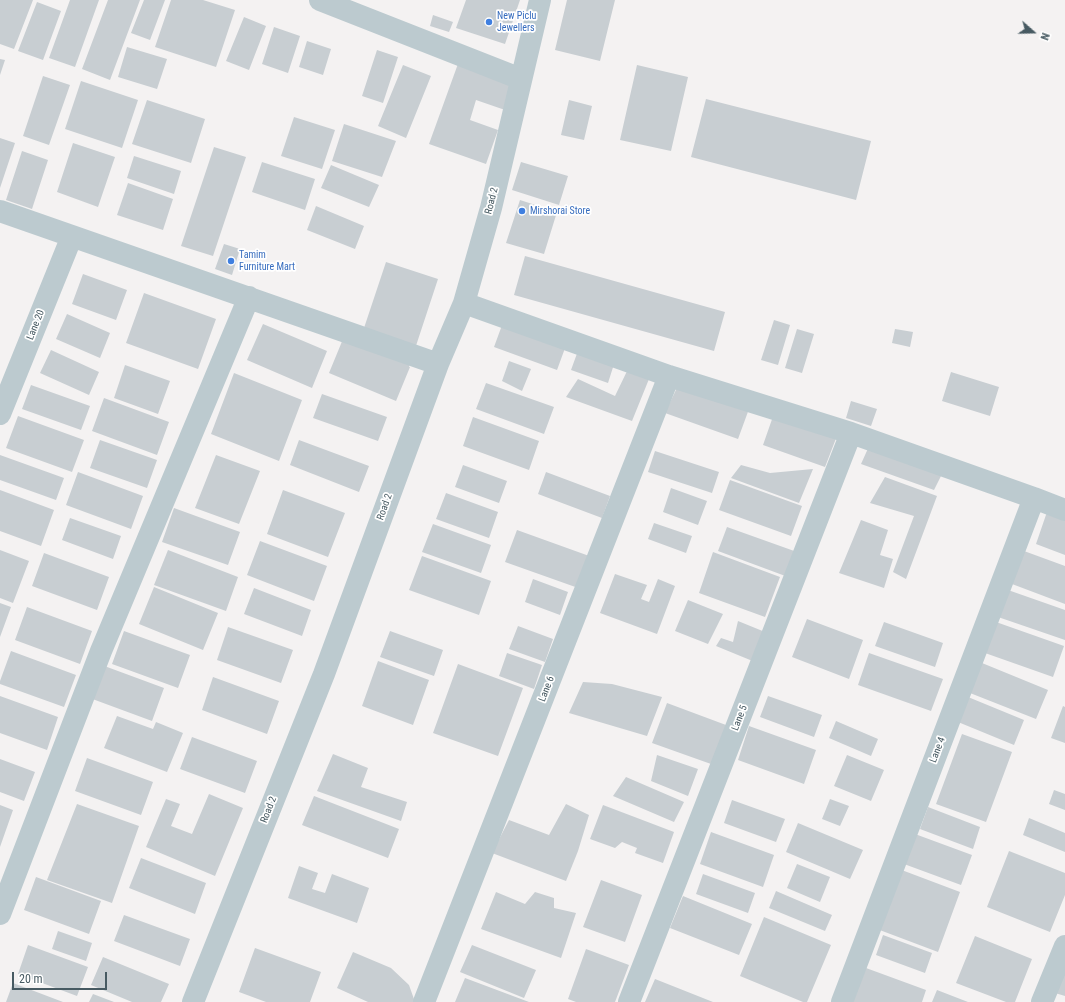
<!DOCTYPE html>
<style>
body{margin:0}
#map{position:relative;width:1065px;height:1002px;overflow:hidden;background:#f4f2f2;font-family:"Roboto Condensed",sans-serif}
canvas{display:block}
.north{position:absolute;left:1013px;top:12px;width:40px;height:40px;-webkit-text-stroke:3px #fff;paint-order:stroke;rotate:110deg;font-size:11px;font-weight:700;line-height:16px;text-align:center;color:#475a62}
.north::after{content:'';display:block;margin:auto;width:14px;height:18px;background:#475a62;clip-path:polygon(50% 0,100% 100%,50% 72%,0 100%)}
.scale{position:absolute;left:12px;top:972px;width:95px;height:18px;box-sizing:border-box;border:2px solid #475a62;border-top:0;padding-left:5px;font-size:12px;line-height:14px;white-space:nowrap;color:#475a62;-webkit-text-stroke:3px #fff;paint-order:stroke}
</style>
<div id="map">
<canvas width="1065" height="1002"></canvas>
<div class="north">N</div>
<div class="scale">20 m</div>
</div>
<script>
const ctx = document.querySelector('canvas').getContext('2d');
ctx.lineJoin = 'round';
function fill(path, color) { ctx.fillStyle = color; ctx.fill(path, 'evenodd'); }
function stroke(path, color, width, dash) { ctx.strokeStyle = color; ctx.lineWidth = width; ctx.lineCap = dash ? 'butt' : 'round'; ctx.setLineDash(dash || []); ctx.stroke(path); }
function label(font, color, halo, rows, align = 'center') {
  ctx.font = font + ' "Roboto Condensed",sans-serif'; ctx.lineWidth = 3.5; ctx.setLineDash([]); ctx.textBaseline = 'middle'; ctx.strokeStyle = halo; ctx.fillStyle = color; for (const [text, x, y, turn = 0] of rows) {
    ctx.save(); ctx.translate(x, y); ctx.rotate((+turn || 0) * Math.PI / 180); ctx.textAlign = isNaN(turn) ? turn : align; if (halo) ctx.strokeText(text, 0, 0); ctx.fillText(text, 0, 0); ctx.restore();
  }
}
const building = new Path2D(`
 M0,0H33L14,49L0,44Z
 M70,0H99L75,67L49,58Z
 M108,0H140L110,80L82,69Z
 M144,0H165L150,40L131,33Z
 M171,0H203L235,10L216,67L155,47Z
 M466,0H520L505,44L456,28Z
 M567,0H615L600,61L555,50Z
 M37,2L61,11L43,60L18,51Z
 M433,15L453,22L449,32L430,26Z
 M244,17L266,26L249,70L226,61Z
 M274,27L300,36L288,73L262,64Z
 M307,41L331,49L323,75L299,67Z
 M127,47L167,59L157,89L118,77Z
 M377,50L398,57L383,103L362,96Z
 M0,59L5,60L0,75Z
 M459,61L516,81L505,110L476,100L470,120L498,130L486,164L429,144Z
 M403,65L431,76L406,138L378,126Z
 M637,65L688,77L671,151L620,140Z
 M43,76L70,85L49,145L23,136Z
 M81,81L138,100L122,148L65,129Z
 M706,99L871,141L856,200L691,157Z
 M147,100L205,119L191,163L132,144Z
 M569,100L592,106L584,140L561,135Z
 M294,117L335,130L322,169L281,156Z
 M344,124L396,141L382,177L332,161Z
 M0,138L15,143L0,188Z
 M73,143L115,157L98,207L57,192Z
 M214,147L246,157L213,256L181,246Z
 M22,151L48,160L32,209L6,200Z
 M134,156L181,171L174,194L127,178Z
 M262,162L315,179L305,210L252,192Z
 M521,162L568,176L559,205L512,190Z
 M331,165L379,185L369,207L321,188Z
 M128,183L173,199L163,230L117,215Z
 M520,200L557,212L544,254L506,243Z
 M316,206L364,226L355,249L307,230Z
 M224,244L240,249L232,275L215,269Z
 M525,256L725,312L714,351L514,295Z
 M386,262L438,279L409,367H410L396,401L329,373L343,339L358,346Z
 M83,274L127,290L116,320L72,304Z
 M144,293L216,319L198,369L126,343Z
 M67,314L110,333L100,358L56,339Z
 M505,317L568,340L557,370L494,347Z
 M774,320L790,325L778,365L761,360Z
 M263,324L327,351L312,388L247,360Z
 M797,329L814,334L802,373L785,368Z
 M895,329L913,332L910,347L892,343Z
 M579,348L615,361L608,383L571,370Z
 M51,350L99,372L89,395L40,373Z
 M509,361L531,369L522,391L502,381Z
 M125,365L170,381L158,414L114,398Z
 M629,367L649,379L632,421L566,397L578,379L615,396Z
 M951,372L999,387L990,416L942,401Z
 M234,373L302,400L279,461L211,434Z
 M684,373L753,398L738,439L665,413Z
 M486,383L554,407L544,434L476,409Z
 M31,385L90,406L81,430L22,409Z
 M322,394L387,417L378,441L313,418Z
 M104,398L169,422L157,455L92,431Z
 M851,401L877,409L871,426L846,418Z
 M777,405L840,428L825,467L763,445Z
 M18,416L84,440L72,472L6,448Z
 M473,417L539,441L529,470L463,446Z
 M100,440L157,460L147,488L90,468Z
 M299,440L369,466L359,492L290,465Z
 M870,444L944,470L934,490L861,464Z
 M655,451L719,472L712,493L648,472Z
 M0,455L64,478L56,500L0,480Z
 M216,455L260,471L239,524L195,508Z
 M463,465L507,481L499,503L455,487Z
 M741,465L770,473L813,469L799,503L731,478Z
 M78,472L143,496L131,529L66,505Z
 M546,472L610,496L602,518L538,494Z
 M885,477L937,496L906,579L893,572L914,516L870,503Z
 M730,480L802,506L791,536L719,510Z
 M671,488L707,501L698,525L663,512Z
 M0,490L54,510L41,546L0,531Z
 M283,490L345,513L328,557L267,534Z
 M446,493L498,512L489,538L436,519Z
 M174,508L240,532L228,565L162,542Z
 M1048,509L1065,515V555L1036,544Z
 M70,518L121,536L113,559L62,540Z
 M861,520L888,530L880,555L893,559L884,588L839,573Z
 M654,523L692,536L686,553L648,539Z
 M433,524L491,545L481,573L422,552Z
 M727,527L797,552L788,577L718,551Z
 M517,530L592,557L581,589L505,562Z
 M260,541L327,566L314,601L247,575Z
 M0,550L29,561L13,603L0,598Z
 M168,550L238,577L226,611L154,585Z
 M1024,551L1065,566V604L1012,584Z
 M713,552L780,577L765,617L699,593Z
 M44,553L109,577L97,610L32,586Z
 M422,556L491,581L479,615L409,590Z
 M615,574L647,585L641,599L649,602L658,579L675,586L657,634L600,613Z
 M533,579L568,592L560,615L525,602Z
 M154,587L218,613L203,650L139,624Z
 M254,588L311,610L302,636L244,614Z
 M1008,590L1065,610V640L998,617Z
 M688,600L723,614L708,644L675,631Z
 M0,603L11,607L0,637Z
 M27,607L92,631L80,664L15,640Z
 M807,619L863,640L849,679L792,657Z
 M738,621L765,632L755,662L716,646L721,638L733,642Z
 M884,622L943,643L935,667L875,646Z
 M996,622L1064,646L1053,677L985,653Z
 M518,626L553,639L545,662L509,649Z
 M228,627L293,650L281,683L217,660Z
 M124,631L190,655L178,688L112,664Z
 M390,631L443,650L434,676L380,657Z
 M11,651L76,675L64,707L0,684V681Z
 M507,653L542,665L534,689L499,676Z
 M869,653L943,679L931,711L858,685Z
 M378,661L429,680L413,725L362,706Z
 M982,663L1048,690L1036,719L970,693Z
 M99,664L164,688L152,721L87,697Z
 M458,664L523,688L498,756L433,733Z
 M213,677L279,701L267,734L202,710Z
 M583,682L612,684L662,697L647,736L569,713Z
 M0,696L58,717L47,750L0,733Z
 M768,696L822,715L814,737L760,717Z
 M968,697L1024,720L1014,745L958,722Z
 M667,703L726,725L711,764L652,743Z
 M1063,706L1065,707V743L1051,738Z
 M117,716L153,729L156,722L183,733L167,772L104,748Z
 M836,721L878,739L871,756L829,738Z
 M749,726L816,750L804,784L738,760Z
 M962,734L1012,752L986,822L936,804Z
 M192,737L257,761L245,793L180,769Z
 M333,754L368,768L361,787L407,802L401,821L317,791Z
 M657,755L698,769L688,796L651,781Z
 M847,755L884,770L871,801L834,786Z
 M87,758L153,782L141,815L75,791Z
 M0,759L35,772L24,801L0,792Z
 M626,777L684,802L674,822L613,796Z
 M1054,790L1065,794V810L1049,804Z
 M209,794L243,808L215,876L146,847L166,799L180,804L171,826L192,834Z
 M314,796L399,829L388,858L302,825Z
 M830,799L849,806L840,826L822,819Z
 M732,800L785,819L776,842L724,823Z
 M77,804L139,826L112,903L47,880Z
 M566,804L589,815L578,851L566,881L492,853L509,820L549,835Z
 M0,805L13,810L0,847Z
 M603,805L674,832L663,863L635,853L637,848L622,842L615,848L590,839Z
 M928,807L980,827L973,849L920,829Z
 M1029,818L1065,833V852L1023,835Z
 M798,823L863,850L850,879L786,852Z
 M711,832L774,855L763,887L700,864Z
 M915,834L972,855L961,885L904,864Z
 M1009,851L1065,873V895L1050,932L987,907Z
 M141,858L206,883L195,914L129,888Z
 M797,864L830,877L820,902L787,888Z
 M299,866L318,873L312,889L325,893L332,874L369,888L357,923L288,898Z
 M899,869L960,892L938,952L877,929Z
 M703,874L755,893L748,913L696,894Z
 M36,877L101,901L89,934L24,910Z
 M601,880L642,895L625,942L583,927Z
 M776,891L832,915L825,931L769,908Z
 M496,892L525,904L535,892L554,898V908L576,913L561,958L481,929Z
 M683,896L752,924L739,955L670,928Z
 M124,915L190,939L180,966L114,941Z
 M764,917L831,945L807,1002H803L740,976Z
 M58,931L92,943L86,961L52,949Z
 M883,935L932,953L925,973L876,955Z
 M975,936L1032,959L1015,1002H1006L956,983Z
 M28,945L88,967L77,996L18,974Z
 M472,945L536,970L524,998L460,972Z
 M255,948L321,972L310,1002H266L239,992Z
 M586,949L629,965L615,1002H576L568,999Z
 M353,952L391,968L409,985L415,1002H368L337,988Z
 M103,957L169,984L161,1002H132L91,985Z
 M866,968L926,990L922,1002H853Z
 M1065,969V996L1055,993Z
 M465,978L529,1002H455Z
 M655,979L713,1002H645Z
 M13,983L63,1002H6Z
 M937,990L968,1002H932Z
 M93,994L114,1002H89Z`);
const street = new Path2D(`
 M320,0L521,79
 M0,211L438,364
 M464,303L669,376L851,433L1034,498L1065,510
 M0,414L72,236
 M0,914L101,651L249,297
 M193,1002L324,674L438,364L464,303L491,208L540,0
 M424,1002L669,376
 M629,1002L851,433
 M842,1002L1034,498
 M1042,1002L1065,946`);
const markers = [
 [489,22,4,"#3f7fe0"],
 [522,211,4,"#3f7fe0"],
 [231,261,4,"#3f7fe0"]
];
const shopNames = [
 ["New Piclu",497,16],
 ["Jewellers",497,28],
 ["Mirshorai Store",530,211],
 ["Tamim",239,255],
 ["Furniture Mart",239,267]
];
const streetNames = [
 ["Road 2",492,201,-76],
 ["Lane 20",36,325,-68],
 ["Road 2",385,507,-70],
 ["Lane 6",547,689,-69],
 ["Lane 5",740,718,-69],
 ["Lane 4",938,750,-69],
 ["Road 2",269,810,-68]
];
fill(building, '#c8ced2');
stroke(street, '#bccacf', 22);
for (const [x, y, r, color] of markers) { const dot = new Path2D(); dot.arc(x, y, r, 0, 2 * Math.PI); ctx.fillStyle = color; ctx.fill(dot); stroke(dot, '#fff', 1.5); }
label('10px', '#366cbe', '#fff', shopNames, 'left');
label('10px', '#475a62', '#fff', streetNames);
</script>
